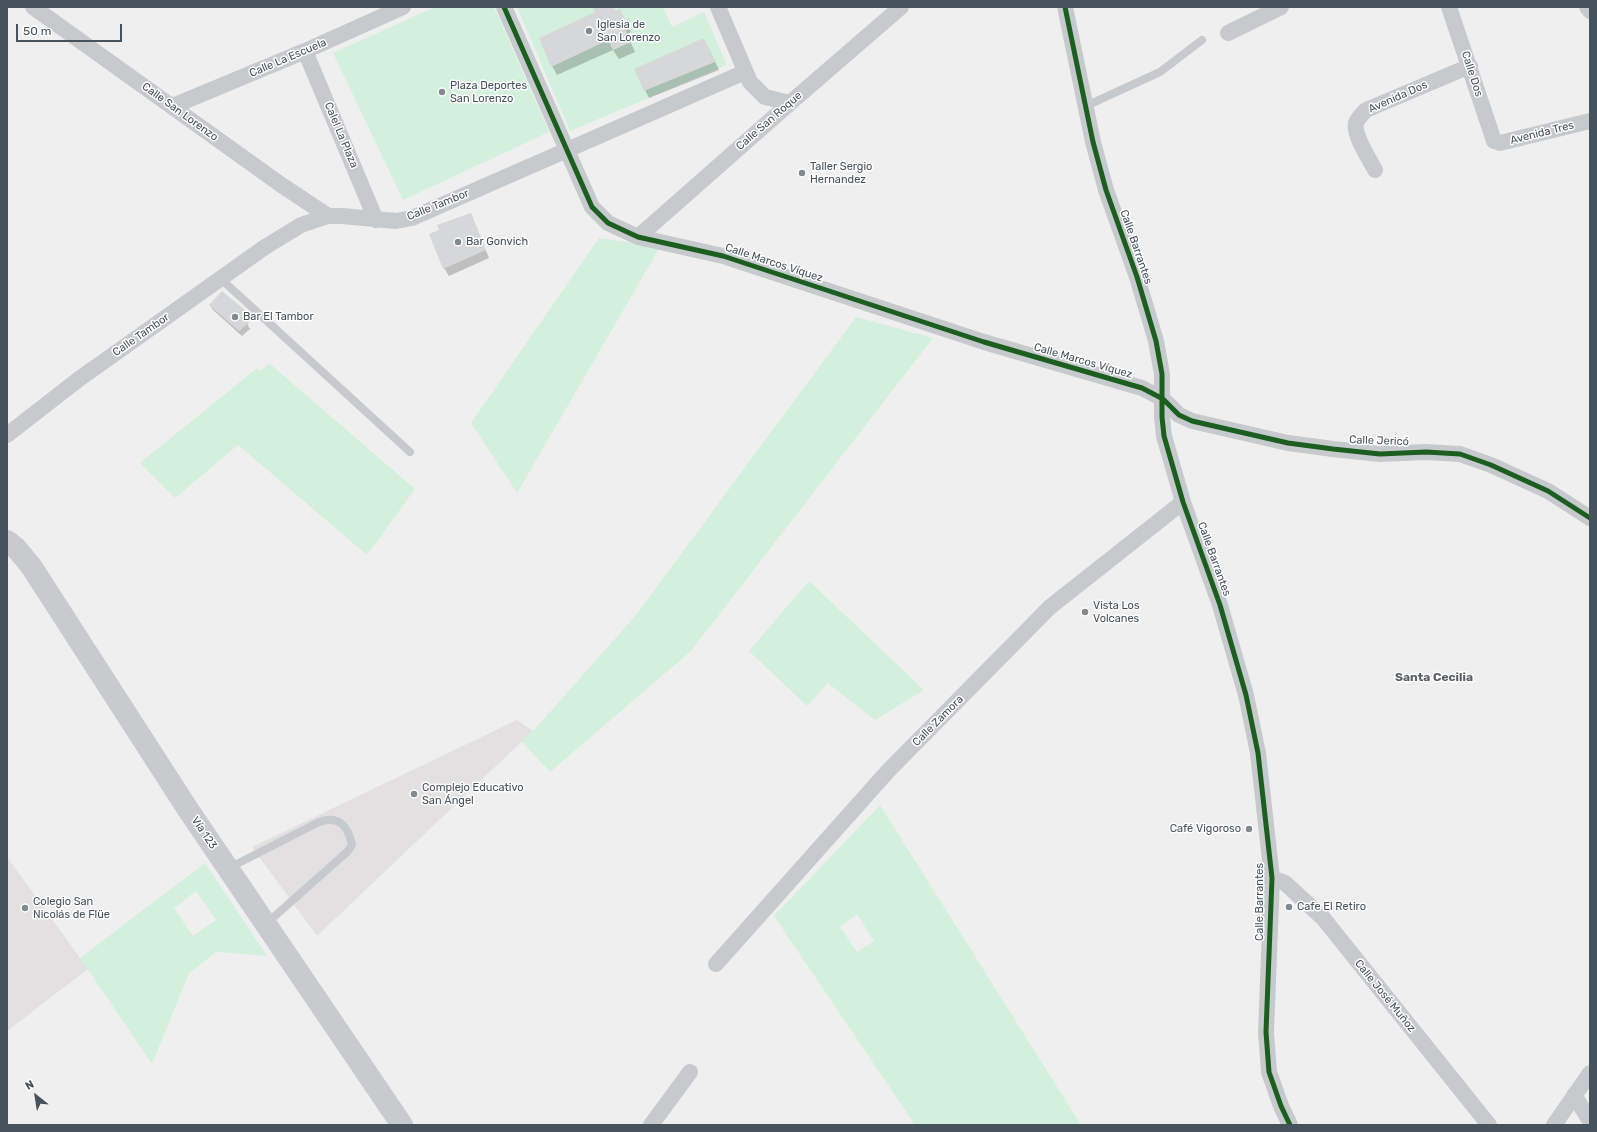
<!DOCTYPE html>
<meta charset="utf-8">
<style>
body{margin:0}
#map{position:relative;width:1597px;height:1132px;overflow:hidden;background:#f0efef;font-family:Rubik,sans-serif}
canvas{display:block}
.frame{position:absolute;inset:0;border:8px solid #46535d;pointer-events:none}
.north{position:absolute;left:16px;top:1076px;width:40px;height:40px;-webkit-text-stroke:3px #fff;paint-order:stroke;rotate:330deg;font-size:11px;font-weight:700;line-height:16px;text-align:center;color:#46535d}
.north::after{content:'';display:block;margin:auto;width:14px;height:18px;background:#46535d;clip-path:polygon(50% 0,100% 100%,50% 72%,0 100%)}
.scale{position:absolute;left:16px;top:24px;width:106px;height:18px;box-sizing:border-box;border:2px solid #46535d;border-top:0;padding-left:5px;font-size:12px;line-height:14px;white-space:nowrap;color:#46535d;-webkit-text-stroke:3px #fff;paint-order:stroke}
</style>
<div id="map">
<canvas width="1597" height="1132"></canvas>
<div class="frame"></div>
<div class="north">N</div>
<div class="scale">50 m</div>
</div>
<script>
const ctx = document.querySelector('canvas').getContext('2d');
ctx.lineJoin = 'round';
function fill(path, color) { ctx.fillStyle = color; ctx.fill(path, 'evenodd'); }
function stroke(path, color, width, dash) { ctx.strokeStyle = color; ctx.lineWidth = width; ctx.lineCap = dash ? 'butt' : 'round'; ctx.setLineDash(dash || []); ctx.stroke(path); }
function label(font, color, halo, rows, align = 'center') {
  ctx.font = font + ' Rubik,sans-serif'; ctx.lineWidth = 3; ctx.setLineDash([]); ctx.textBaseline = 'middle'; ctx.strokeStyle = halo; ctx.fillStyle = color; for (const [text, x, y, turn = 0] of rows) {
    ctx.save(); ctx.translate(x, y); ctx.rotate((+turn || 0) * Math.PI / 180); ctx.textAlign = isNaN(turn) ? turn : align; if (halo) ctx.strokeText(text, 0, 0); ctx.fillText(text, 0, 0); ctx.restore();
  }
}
const education = new Path2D(`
 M517,720L533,731L317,936L252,847Z
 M7,857L88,969L7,1031Z`);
const green = new Path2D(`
 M435,7H494L549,132L403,200L333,53Z
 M517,7H592L595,12L539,38L551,67L608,40L613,50L631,42L623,24L627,22L620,9L615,11L613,7H625L627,9L631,7H663L672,27L704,12L727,65L570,131Z
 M599,238L660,247L517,493L471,423Z
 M856,317L933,338L691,651L550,772L521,741L533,731L636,615Z
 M269,363L415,489L367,555L238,445L175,498L140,463L257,368L261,371Z
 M809,581L924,690L875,720L828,683L807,706L749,651Z
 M880,805L1081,1125H915L774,916ZM857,914L874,941L857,952L840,927Z
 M205,863L267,956L216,952L189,973L152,1064L80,958ZM196,891L216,920L193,936L174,908Z`);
const shadow = new Path2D(`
 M594,7H613L615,12L625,19L631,32L627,34L635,52L619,59L613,50L557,75L552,66L596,12Z
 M708,47L719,70L649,98L645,90Z
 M471,214L489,258L449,276L444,268Z
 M210,305L245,313L249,328H251L242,336L213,310Z`);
const building = new Path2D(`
 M592,7H613L615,11L620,9L627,23L623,24L631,42L613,50L608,40L551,67L539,38L595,12Z
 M704,38L715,62L644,91L634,69Z
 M471,213L486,250L443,269L429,234L439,230L437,225Z
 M222,291L245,310L249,323L239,331L209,305Z`);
const service = new Path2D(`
 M1086,106L1160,72L1202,40
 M221,279L410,452
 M229,868L319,822C339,815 348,826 352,845L347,852L267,923`);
const minor = new Path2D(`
 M33,7L280,184L328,216
 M504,7L592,207L608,223L638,237L723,256L984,342L1142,388L1163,399L1179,415L1192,421L1288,443L1333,449L1380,454L1426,452L1460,454L1491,465L1548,491L1590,518
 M718,7L750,82L765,97L790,103
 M1065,7L1093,142L1106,190L1137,277L1156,341L1162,374V417L1164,436L1183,502L1220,605L1246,695L1258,753L1272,878L1266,1032L1269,1072L1281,1106L1290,1125
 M1449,7L1494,141L1500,143L1590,121
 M1587,7L1590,11
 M1228,33L1281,7
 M305,51L376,220
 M173,106L305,51L403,7
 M1375,170C1369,158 1353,135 1356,123C1358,118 1362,114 1366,110L1470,66
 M638,237L790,103L901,7
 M7,435L79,379L265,247L301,225L328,216H342L396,221L412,218L745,72
 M1272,878L1285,883L1323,918L1489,1125
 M716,964L888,771L1050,607L1183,502
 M1574,1095L1590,1121
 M651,1125L690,1072
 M1554,1125L1590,1073`);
const secondary = new Path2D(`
 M7,541L16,548L31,566L187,808L402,1125`);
const cycleway = new Path2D(`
 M504,7L592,207L608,223L638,237L723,256L984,342L1142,388L1163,399L1179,415L1192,421L1288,443L1333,449L1380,454L1426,452L1460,454L1491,465L1548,491L1590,518
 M1065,7L1093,142L1106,190L1137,277L1156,341L1162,374V417L1164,436L1183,502L1220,605L1246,695L1258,753L1272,878L1266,1032L1269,1072L1281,1106L1290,1125`);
const markers = [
 [589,31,4,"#828a90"],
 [442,92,4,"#828a90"],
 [802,173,4,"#828a90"],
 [458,242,4,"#828a90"],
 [235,317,4,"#828a90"],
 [1085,612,4,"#828a90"],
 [414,794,4,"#828a90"],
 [1249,829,4,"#828a90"],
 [1289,907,4,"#828a90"],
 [25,908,4,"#828a90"]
];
const poiNames = [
 ["Iglesia de",597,25],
 ["San Lorenzo",597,38],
 ["Plaza Deportes",450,86],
 ["San Lorenzo",450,99],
 ["Taller Sergio",810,167],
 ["Hernandez",810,180],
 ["Bar Gonvich",466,242],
 ["Bar El Tambor",243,317],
 ["Vista Los",1093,606],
 ["Volcanes",1093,619],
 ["Complejo Educativo",422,788],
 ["San Ángel",422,801],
 ["Café Vigoroso",1241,829,"right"],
 ["Colegio San",33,902],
 ["Nicolás de Flüe",33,915],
 ["Cafe El Retiro",1297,907]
];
const streetNames = [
 ["Calle La Escuela",288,58,-23],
 ["Calle Dos",1472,74,72],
 ["Avenida Dos",1398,97,-24],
 ["Calle San Lorenzo",180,112,36],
 ["Calle San Roque",769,121,-41],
 ["Avenida Tres",1542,133,-14],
 ["Calel La Plaza",341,135,67],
 ["Calle Tambor",438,205,-22],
 ["Calle Barrantes",1136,247,71],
 ["Calle Marcos Víquez",774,263,18],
 ["Calle Tambor",141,335,-35],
 ["Calle Marcos Víquez",1083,361,16],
 ["Calle Jericó",1379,441,2],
 ["Calle Barrantes",1214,559,70],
 ["Calle Zamora",938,721,-45],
 ["Vía 123",204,833,56],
 ["Calle Barrantes",1260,902,-90],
 ["Calle José Muñoz",1385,996,51]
];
const neighbourhoodNames = [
 ["Santa Cecilia",1434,678]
];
fill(education, '#e2e0e1');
fill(green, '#d3f0dc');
fill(shadow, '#0003');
fill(building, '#d6d7d8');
stroke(service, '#c6cacc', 8);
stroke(minor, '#c6cacc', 16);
stroke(secondary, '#c8cbce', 22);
stroke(cycleway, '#1b5e20', 5);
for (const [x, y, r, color] of markers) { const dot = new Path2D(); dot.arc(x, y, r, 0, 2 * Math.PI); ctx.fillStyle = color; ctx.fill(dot); stroke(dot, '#fff', 1.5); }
label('11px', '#46535d', '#fff', poiNames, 'left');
label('11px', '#46535d', '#fff', streetNames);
label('bold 12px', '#5b5f64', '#fff', neighbourhoodNames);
</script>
